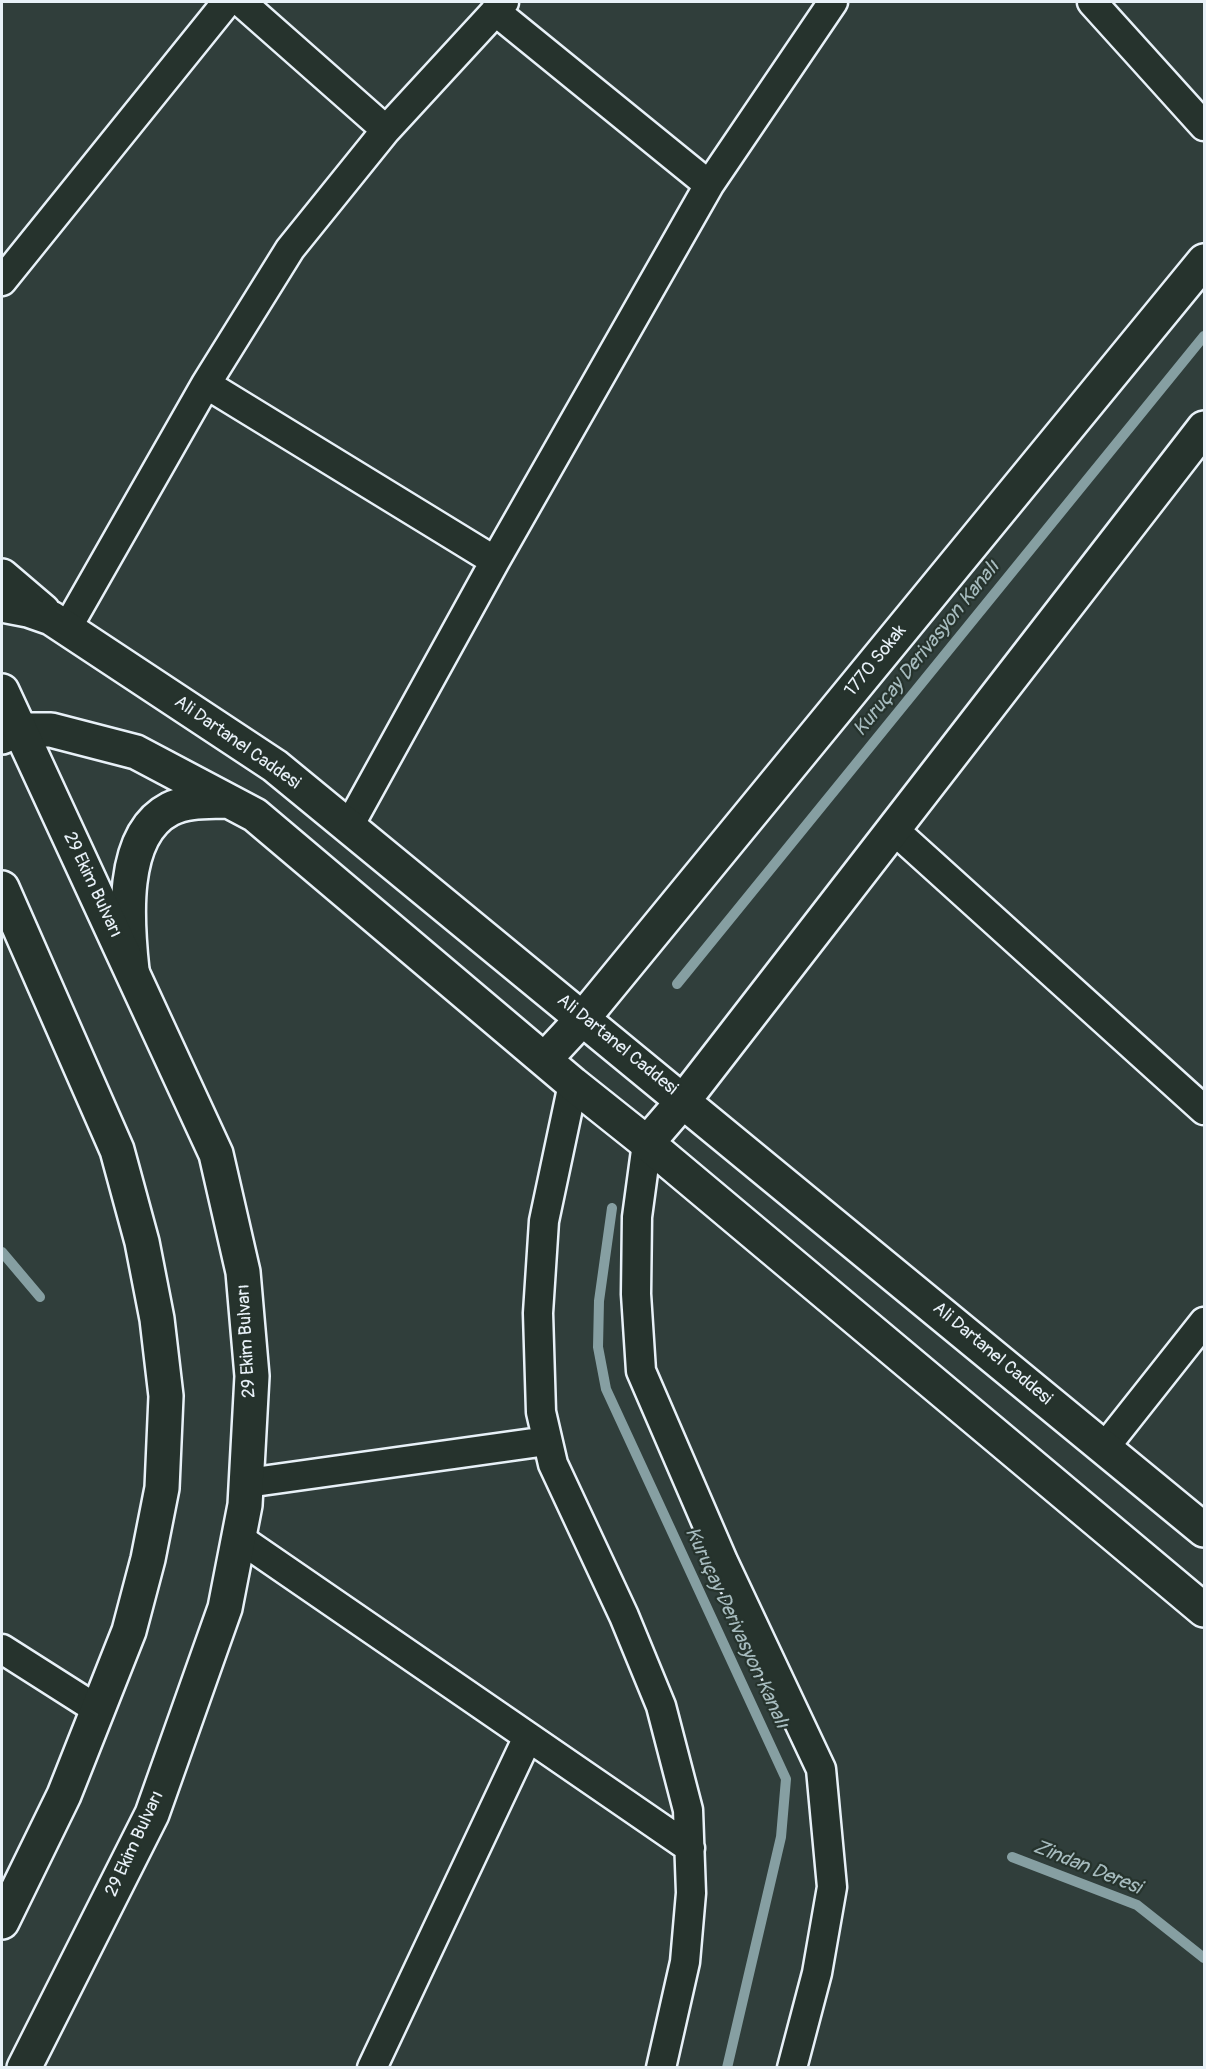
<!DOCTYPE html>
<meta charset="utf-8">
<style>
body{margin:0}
#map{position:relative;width:1206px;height:2069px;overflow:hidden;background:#303e3b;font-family:Pangolin,sans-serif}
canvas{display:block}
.frame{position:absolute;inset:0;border:3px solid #e8f1f8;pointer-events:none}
</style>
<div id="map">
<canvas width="1206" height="2069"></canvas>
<div class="frame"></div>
</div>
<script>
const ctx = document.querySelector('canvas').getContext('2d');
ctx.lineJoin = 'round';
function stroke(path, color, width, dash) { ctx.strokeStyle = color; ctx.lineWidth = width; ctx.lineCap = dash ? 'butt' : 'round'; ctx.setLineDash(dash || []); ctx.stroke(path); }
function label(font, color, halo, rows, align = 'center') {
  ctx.font = font + ' Pangolin,sans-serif'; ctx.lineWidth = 4.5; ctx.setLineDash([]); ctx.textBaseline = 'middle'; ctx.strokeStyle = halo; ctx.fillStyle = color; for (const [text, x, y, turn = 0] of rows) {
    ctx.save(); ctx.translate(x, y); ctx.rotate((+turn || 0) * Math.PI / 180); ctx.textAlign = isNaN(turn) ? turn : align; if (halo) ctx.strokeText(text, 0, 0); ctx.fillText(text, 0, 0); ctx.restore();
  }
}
const stream = new Path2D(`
 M677,984L1204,336
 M612,1208L599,1301L598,1347L606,1389L786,1779L781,1837L727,2068
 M2,1252L40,1297
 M1012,1857L1137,1905L1204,1958`);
const street = new Path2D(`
 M241,2L386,130
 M1092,2L1204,126
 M495,11L709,185
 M2,281L227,2
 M206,384L495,561
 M67,628L206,384L290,249L386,130L504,2
 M349,826L495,561L709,185L833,2
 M893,829L1204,1110
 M573,1084L544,1221L538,1313L541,1412L553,1464L624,1616L661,1706L688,1810L691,1893L685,1962L661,2068
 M647,1143L637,1217L636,1294L641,1371L723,1561L821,1769L832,1887L817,1973L792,2068
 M1105,1447L1204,1322
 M247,1483L547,1441
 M239,1538L690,1848
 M2,1649L98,1710
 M372,2068L528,1737`);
const secondary = new Path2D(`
 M2,576L43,611
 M2,605L28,610L51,618L275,766L1204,1530
 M2,737L18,730H51L136,752L255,815L573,1084L647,1143L1204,1610
 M132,970C127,924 119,835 170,809C188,800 209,802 228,801
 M545,1059L584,1017L1204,261
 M647,1143L684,1100L1204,428`);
const primary = new Path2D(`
 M2,691L216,1154L243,1272L252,1376L245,1505L225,1608L152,1814L24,2068
 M2,888L117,1150L142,1242L157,1319L166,1396L162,1488L148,1559L129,1631L64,1795L2,1922`);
const streetNames = [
 ["1770 Sokak",876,661,-51],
 ["Ali Dartanel Caddesi",237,743,35],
 ["29 Ekim Bulvarı",92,885,65],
 ["Ali Dartanel Caddesi",617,1045,39],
 ["29 Ekim Bulvarı",247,1341,-93],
 ["Ali Dartanel Caddesi",992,1354,40],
 ["29 Ekim Bulvarı",135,1844,-65]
];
const waterNames = [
 ["Kuruçay Derivasyon Kanalı",927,649,-51],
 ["Kuruçay Derivasyon Kanalı",736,1628,65],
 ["Zindan Deresi",1087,1868,22]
];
stroke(stream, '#869fa2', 10);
stroke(street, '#e8f1f8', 33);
stroke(secondary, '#e8f1f8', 38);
stroke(primary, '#e8f1f8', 38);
stroke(street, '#26332d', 28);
stroke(secondary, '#26332d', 33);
stroke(primary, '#26332d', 33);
label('18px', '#e8f1f8', '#26332d', streetNames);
label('italic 20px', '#a6bbbe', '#26332d', waterNames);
</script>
